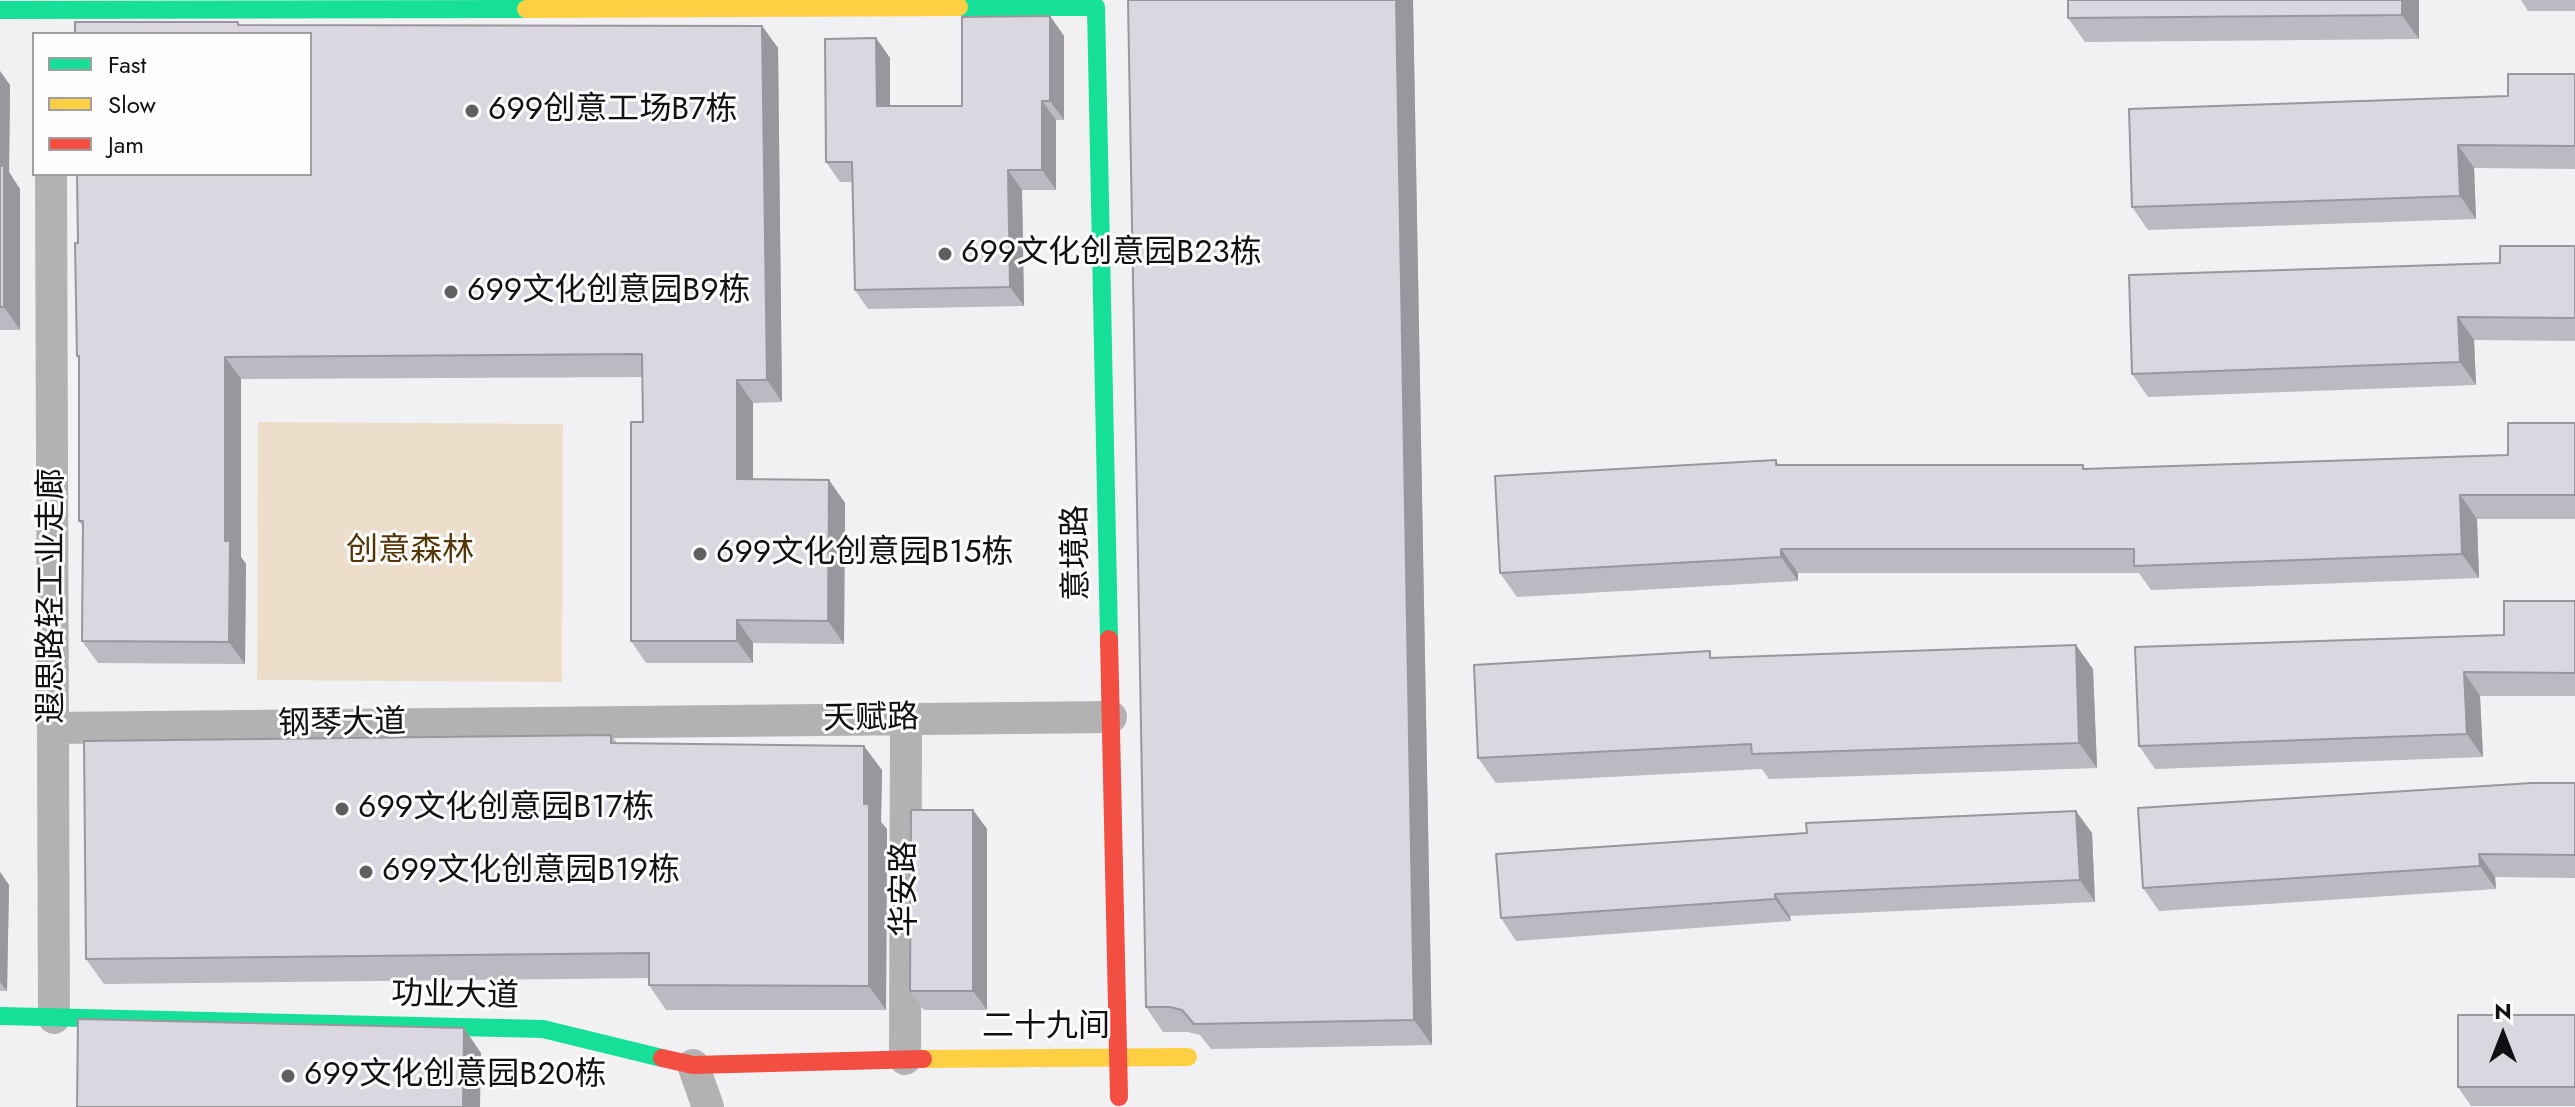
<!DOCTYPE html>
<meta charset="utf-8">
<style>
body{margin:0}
#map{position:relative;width:2575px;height:1107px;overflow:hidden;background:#f1f0f2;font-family:Jost,sans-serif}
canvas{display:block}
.legend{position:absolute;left:32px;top:32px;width:280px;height:144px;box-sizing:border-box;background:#fdfdfe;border:2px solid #9f9ea0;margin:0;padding:10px 14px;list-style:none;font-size:24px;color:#111012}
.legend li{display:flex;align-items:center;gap:16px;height:40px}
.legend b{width:40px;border:2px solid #9f9ea0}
.north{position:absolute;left:2463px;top:995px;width:80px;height:80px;-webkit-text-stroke:6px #fdfdfe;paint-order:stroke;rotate:0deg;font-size:22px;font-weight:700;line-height:32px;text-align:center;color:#111012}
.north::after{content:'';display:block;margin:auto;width:28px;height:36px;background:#111012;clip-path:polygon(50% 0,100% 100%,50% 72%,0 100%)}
</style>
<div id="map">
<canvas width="2575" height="1107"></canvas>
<ul class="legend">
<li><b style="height:10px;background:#16e098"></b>Fast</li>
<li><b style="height:10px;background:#ffcf43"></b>Slow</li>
<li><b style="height:10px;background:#f24e42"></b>Jam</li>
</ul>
<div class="north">N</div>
</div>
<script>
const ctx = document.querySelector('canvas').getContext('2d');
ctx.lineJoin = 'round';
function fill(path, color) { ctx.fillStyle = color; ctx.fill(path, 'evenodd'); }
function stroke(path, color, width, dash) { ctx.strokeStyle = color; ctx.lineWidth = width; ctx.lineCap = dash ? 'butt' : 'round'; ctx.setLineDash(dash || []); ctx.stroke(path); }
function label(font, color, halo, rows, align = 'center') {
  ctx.font = font + ' Jost,"Noto Sans SC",sans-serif'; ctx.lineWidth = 6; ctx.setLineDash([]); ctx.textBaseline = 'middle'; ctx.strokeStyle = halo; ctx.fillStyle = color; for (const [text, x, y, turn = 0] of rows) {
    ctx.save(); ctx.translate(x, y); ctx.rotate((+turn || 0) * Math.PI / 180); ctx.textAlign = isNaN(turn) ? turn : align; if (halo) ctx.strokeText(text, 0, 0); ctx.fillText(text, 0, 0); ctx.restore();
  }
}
const green = new Path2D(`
 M258,422L563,424L562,682L257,680Z`);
const street = new Path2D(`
 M51,174L54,1018
 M54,728L1111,717
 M905,1059L906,720
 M693,1065L708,1107`);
const fast = new Path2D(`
 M959,7H1096L1109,639
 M0,10L526,9
 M0,1016L543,1029L662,1058`);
const slow = new Path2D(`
 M526,9L959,7
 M923,1059L1188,1057`);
const jam = new Path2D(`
 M1109,639L1119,1097
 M662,1058L693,1065L923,1059`);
const wall = new Path2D(`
 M1128,0H1413L1432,1045L1211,1049L1200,1035L1188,1032H1163L1146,1007Z
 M2419,0V39L2085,42L2068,18Z
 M2521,0H2575V11H2528Z
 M1050,16L1064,36V120H1056V190H1022L1024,306L868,309L855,290L852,182H840L826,162L876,38L890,58V106H962Z
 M240,25L762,26L778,48L782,402L753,403V480H829L845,503L844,644L753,643V663H646L631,641L643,422L642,377L241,379V557L246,564L245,664L98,663L82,641L83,527L79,521V360L77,356L78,243Z
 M0,71L10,85L9,172L20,189V330H0Z
 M2575,74V169L2474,168L2476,219L2148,230L2132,207L2508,96Z
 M2575,246V341L2474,340L2476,385L2148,397L2132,374L2500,263Z
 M2575,423V519H2477L2479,578L2151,590L2139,573H1798V581L1517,597L1500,573L1776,460L1779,465L2085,469L2508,455Z
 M2575,601V696H2480L2483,757L2155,769L2139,746L2504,635Z
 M1714,657L2093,669L2097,768L1769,779L1762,769L1496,783L1478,758Z
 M611,735L617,743L882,770L881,822L887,829L886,1010H666L649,985V978L104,984L86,959Z
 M2575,783V878L2495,877L2496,889L2159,911L2143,888Z
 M973,810L987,829V1010H924L910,991Z
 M2092,833L2095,902L1790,916L1791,921L1516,941L1501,918Z
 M0,872L9,885L7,991H0Z
 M2575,1015V1106H2471L2458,1087Z`);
const shadedWall = new Path2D(`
 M1396,0H1413L1432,1045L1414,1020Z
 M2402,0H2419V39L2402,15Z
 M1050,16L1064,36V120L1050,101Z
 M762,26L778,48L782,402L767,380Z
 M876,38L890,58V126L877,106Z
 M0,71L10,85L9,172L20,189V330L4,307L0,177Z
 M1042,101L1056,120V190L1042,170Z
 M2458,145L2474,168L2476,219L2460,196Z
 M1008,170L1022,190L1024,306L1010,287Z
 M2458,317L2474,340L2476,385L2460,362Z
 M225,357L241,379V557L246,564L245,664L229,642L225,541Z
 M737,380L753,403V502L737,479Z
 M829,480L845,503L844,644L828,621Z
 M2460,495L2477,519L2479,578L2462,554Z
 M1781,549L1798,573V581L1781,557Z
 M737,620L753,643V663L737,641Z
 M2076,645L2093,669L2097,768L2079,743Z
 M2464,672L2480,696L2483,757L2467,734Z
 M864,746L882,770L881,822L887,829L886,1010L869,986L864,804Z
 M973,810L987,829V1010L973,991Z
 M2076,811L2092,833L2095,902L2080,880Z
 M2479,854L2495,877L2496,889L2480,866Z
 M0,872L9,885L7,991L0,982Z
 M1775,894L1790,916L1791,921L1775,899Z
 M464,1028L481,1053L480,1107H463Z`);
const building = new Path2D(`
 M1128,0H1396L1414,1020L1194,1024L1182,1010L1170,1007H1146Z
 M2068,0H2402V15L2068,18Z
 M1050,16V101H1042V170H1008L1010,287L855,290L852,162H826L825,39L876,38L877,106H962V17Z
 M75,22H238V25L762,26L767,380H737V479L829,480L828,621L737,620V641H631V422H643L642,354L225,357V541H230L229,642L82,641L83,521H79V356H77L75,243H78L77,174H310V34H75Z
 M2508,74H2575V146L2458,145L2460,196L2132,207L2129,109L2508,96Z
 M0,166H4V307H0Z
 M2500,246H2575V318L2458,317L2460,362L2132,374L2129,275L2500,263Z
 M2508,423H2575V495H2460L2462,554L2134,566V549H1781V557L1500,573L1495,476L1776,460V465H2083V469L2508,455Z
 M2504,601H2575V673L2464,672L2467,734L2139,746L2135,647L2504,635Z
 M2076,645L2079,743L1752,754L1751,744L1478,758L1474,665L1710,651V658Z
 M611,735V743L864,746V804H869V986L649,985V953L86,959L84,741Z
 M2532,783H2575V855L2479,854L2480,866L2143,888L2138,808Z
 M911,810H973V991H910Z
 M2076,811L2080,880L1775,894V899L1501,918L1496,854L1807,833L1806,823Z
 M2458,1015H2575V1087H2458Z
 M78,1019L464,1028L463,1107H77Z`);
const markers = [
 [472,111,8,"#5f5e60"],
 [945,254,8,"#5f5e60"],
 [451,292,8,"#5f5e60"],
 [700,554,8,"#5f5e60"],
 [342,809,8,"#5f5e60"],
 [366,872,8,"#5f5e60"],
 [288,1076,8,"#5f5e60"]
];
const poiNames = [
 ["699创意工场B7栋",488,111],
 ["699文化创意园B23栋",961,254],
 ["699文化创意园B9栋",467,292],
 ["699文化创意园B15栋",716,554],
 ["699文化创意园B17栋",358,809],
 ["699文化创意园B19栋",382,872],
 ["699文化创意园B20栋",304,1076]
];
const parkNames = [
 ["创意森林",410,552]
];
const streetNames = [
 ["意境路",1078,553,-91],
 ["遐思路轻工业走廊",53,596,-90],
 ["天赋路",871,720,-1],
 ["钢琴大道",342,725,-1],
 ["华安路",906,889,-90],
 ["功业大道",455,997,1],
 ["二十九间",1046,1028]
];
fill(green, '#edddcb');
stroke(street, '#b2b2b2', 32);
stroke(fast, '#16e098', 18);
stroke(slow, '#ffcf43', 18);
stroke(jam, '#f24e42', 18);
fill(wall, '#bbb9c1');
fill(shadedWall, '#99969d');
fill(building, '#dad7e0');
stroke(building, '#99969d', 2);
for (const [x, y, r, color] of markers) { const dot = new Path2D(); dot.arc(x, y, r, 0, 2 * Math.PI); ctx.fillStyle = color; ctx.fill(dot); stroke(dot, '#fdfdfe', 3); }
label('32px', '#111012', '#fdfdfe', poiNames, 'left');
label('32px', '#543605', '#fdfdfe', parkNames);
label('32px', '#111012', '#fdfdfe', streetNames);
</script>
